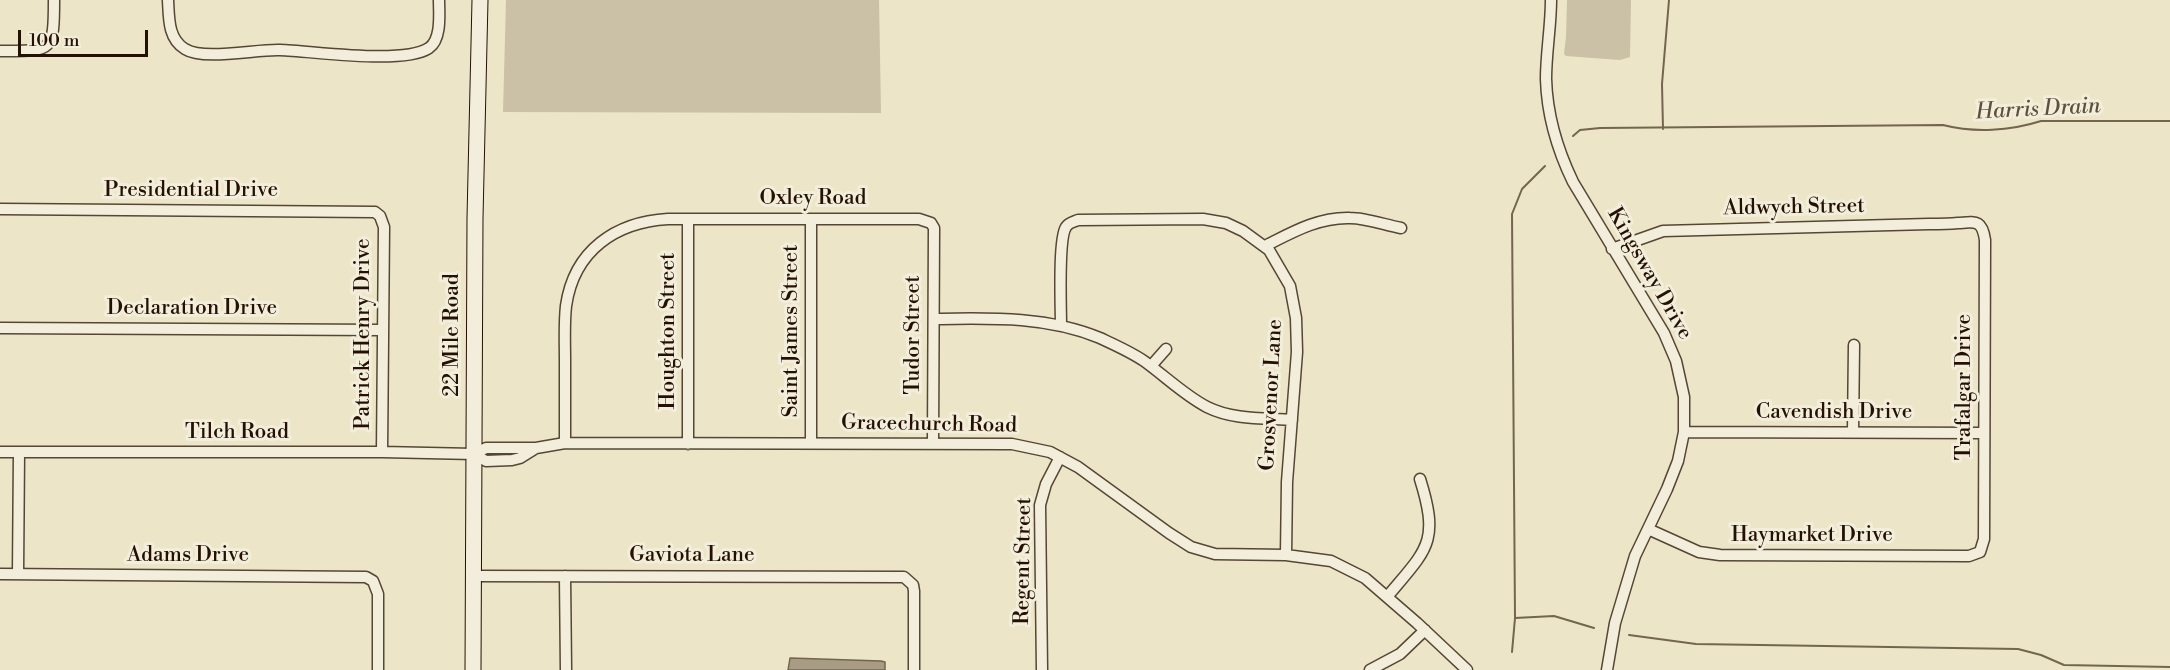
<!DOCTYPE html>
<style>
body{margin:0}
#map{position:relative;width:2170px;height:670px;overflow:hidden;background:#ece5c7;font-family:"Libre Bodoni",serif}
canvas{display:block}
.scale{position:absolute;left:18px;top:30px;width:130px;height:27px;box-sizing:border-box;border:3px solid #241103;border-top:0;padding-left:8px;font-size:18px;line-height:21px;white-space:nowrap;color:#241103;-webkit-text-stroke:4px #f3eedb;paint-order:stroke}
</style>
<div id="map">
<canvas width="2170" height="670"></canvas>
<div class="scale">100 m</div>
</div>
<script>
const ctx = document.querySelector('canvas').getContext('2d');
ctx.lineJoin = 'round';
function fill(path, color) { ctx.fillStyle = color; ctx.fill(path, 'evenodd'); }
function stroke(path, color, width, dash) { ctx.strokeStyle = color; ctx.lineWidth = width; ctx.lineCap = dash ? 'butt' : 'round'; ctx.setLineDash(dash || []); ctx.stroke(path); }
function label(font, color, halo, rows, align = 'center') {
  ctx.font = font + ' "Libre Bodoni",serif'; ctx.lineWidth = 6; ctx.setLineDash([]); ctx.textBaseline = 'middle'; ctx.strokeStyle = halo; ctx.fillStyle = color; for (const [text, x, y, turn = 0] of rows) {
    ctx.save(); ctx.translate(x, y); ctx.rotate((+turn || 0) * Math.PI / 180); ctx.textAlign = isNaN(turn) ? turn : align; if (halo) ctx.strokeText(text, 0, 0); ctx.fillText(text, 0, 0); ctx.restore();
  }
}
const green = new Path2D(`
 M506,0H879L881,113L503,112Z
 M1567,0H1631L1630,57L1620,60L1566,56L1564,54L1566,37Z`);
const water = new Path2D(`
 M790,658L881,661L885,662V670H788Z`);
const stream = new Path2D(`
 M1663,129L1662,84L1669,0
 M1573,136L1580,130L1600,128L1943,125C1974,133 2010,131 2041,121H2170
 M1515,618L1554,616L1594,628
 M1629,635L1696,644L2018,649L2041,655L2064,665L2170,667
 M1512,652L1515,618L1512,214L1522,189L1545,166`);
const street = new Path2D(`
 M168,0C169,18 168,39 185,49C204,61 256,49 280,50C314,51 403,65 429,48C442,39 439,13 439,0
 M1551,0C1551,26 1546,53 1546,79C1547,114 1558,151 1573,182L1664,333L1676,361L1684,397V432L1678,461L1667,489L1635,556L1615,623L1607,670
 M0,51C52,51 54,53 54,0
 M0,209L375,212L380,216L384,227L382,452
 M1265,246C1291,233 1318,217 1350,218C1366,218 1385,225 1401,228
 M1612,249L1663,231L1929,224C1939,224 1948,224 1958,223C1975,222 1982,219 1985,240L1984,539L1980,552L1969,556L1720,555L1699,552L1648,529
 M934,319C990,318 1047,316 1100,338C1115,345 1131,352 1144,361C1165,376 1184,395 1207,407C1233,420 1264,418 1292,420
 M1061,326C1061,308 1058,239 1066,227C1068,223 1073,222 1078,220L1203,219L1226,223L1243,231L1269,250L1290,286L1296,318L1297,352L1287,482L1286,555
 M0,328L383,330
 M1151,366L1166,349
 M1684,432L1984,433
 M1853,432L1854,345
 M565,443C565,416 565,388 565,361C565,343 564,324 566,306C574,250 616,222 668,219H919L931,223L934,228L933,443
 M811,443V219
 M688,444V219
 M0,452H382L474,454L486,461L512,460L520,458L536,448L565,443L1012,444L1050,452L1078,467L1169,533L1191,547L1215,554L1286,555L1331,561L1365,578L1417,623L1467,670
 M474,454L486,448H536
 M0,574L366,577L373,581L378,594V670
 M18,574L19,452
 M474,576L904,577L913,585L914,591V670
 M565,576L566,670
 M1387,597C1427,549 1440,543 1420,479
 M1042,670L1040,505L1046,484L1060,457
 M1370,670L1400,654L1425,630`);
const secondary = new Path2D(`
 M473,670L475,218L480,0`);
const streetNames = [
 ["Presidential Drive",191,191],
 ["Oxley Road",813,199],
 ["Aldwych Street",1794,208,-1],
 ["Kingsway Drive",1649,274,60],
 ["Declaration Drive",192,309],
 ["Houghton Street",669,331,-90],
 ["Saint James Street",792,331,-90],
 ["Patrick Henry Drive",364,334,-90],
 ["22 Mile Road",453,335,-90],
 ["Tudor Street",914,335,-90],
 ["Trafalgar Drive",1965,387,-90],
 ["Grosvenor Lane",1272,395,-87],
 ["Cavendish Drive",1834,413],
 ["Gracechurch Road",929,425,1],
 ["Tilch Road",237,433],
 ["Haymarket Drive",1812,536],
 ["Adams Drive",188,556],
 ["Gaviota Lane",692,556],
 ["Regent Street",1024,561,-89]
];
const waterNames = [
 ["Harris Drain",2038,110,-3]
];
fill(green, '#cac1a6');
fill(water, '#a89d84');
stroke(water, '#736550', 1.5);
stroke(stream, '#736550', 2);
stroke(street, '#564634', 13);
stroke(secondary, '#241103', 17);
stroke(street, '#f3eedb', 10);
stroke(secondary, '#f3eedb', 15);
label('21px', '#241103', '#f3eedb', streetNames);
label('italic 22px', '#5f503d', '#f3eedb', waterNames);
</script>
